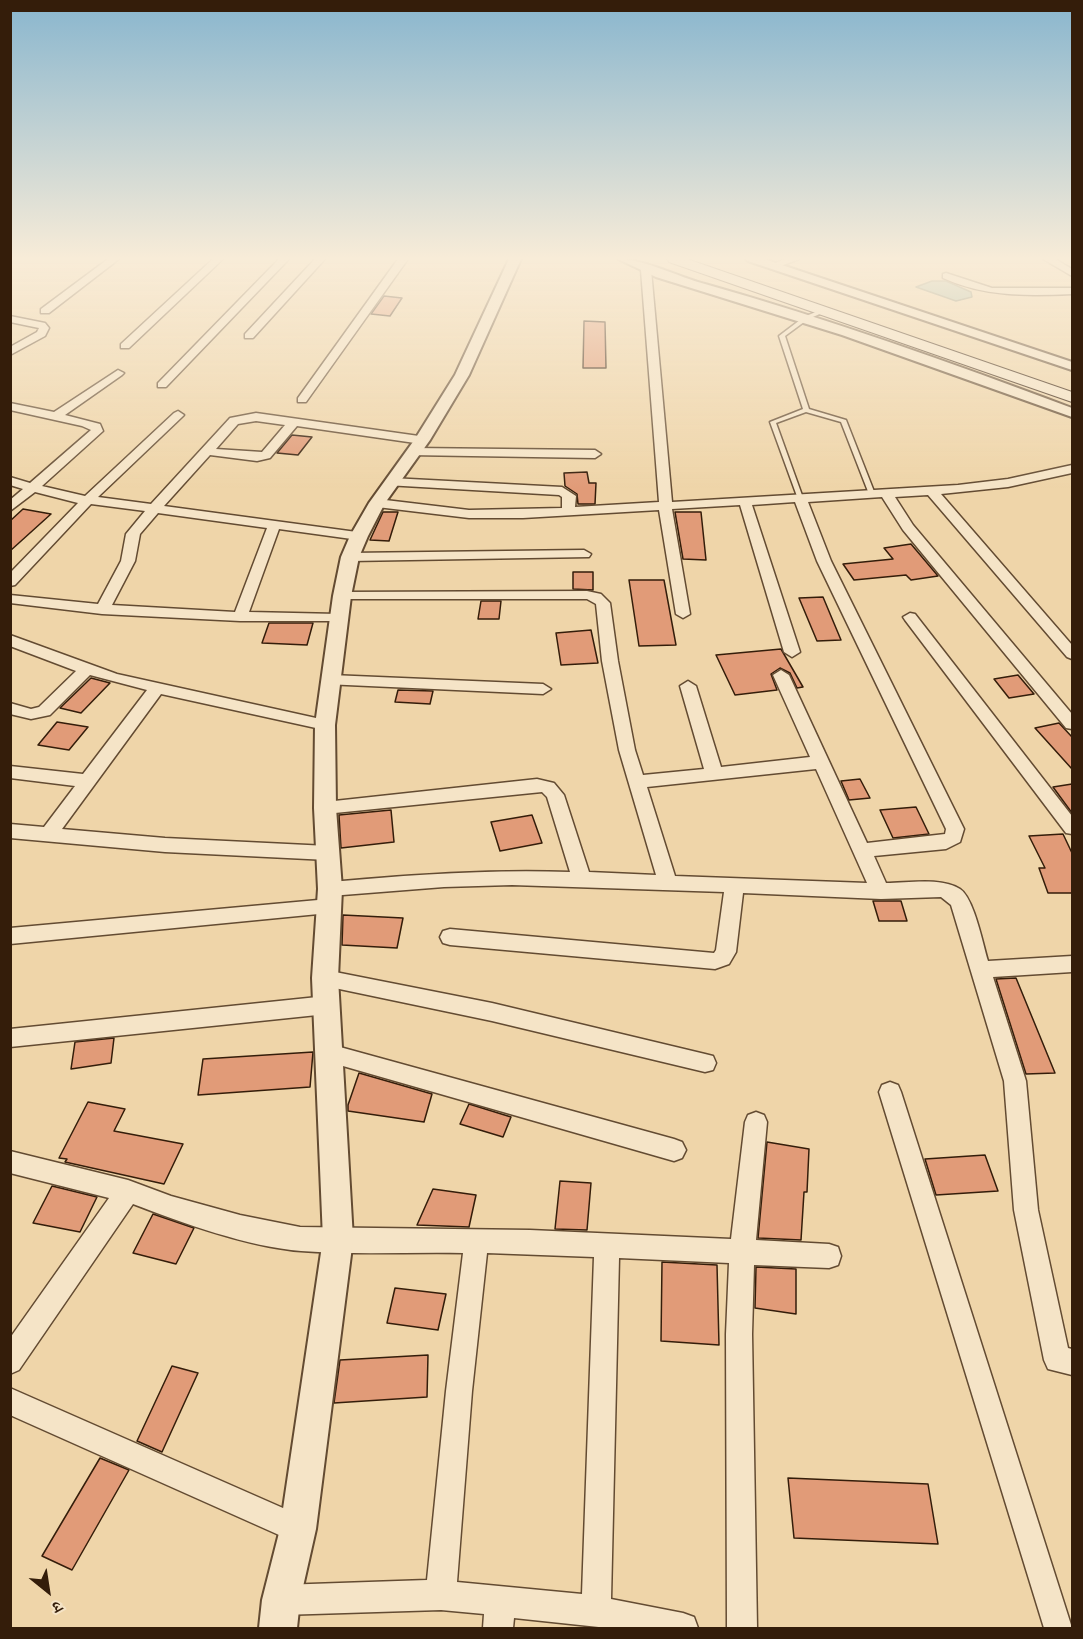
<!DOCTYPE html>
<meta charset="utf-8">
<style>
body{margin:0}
#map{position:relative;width:1083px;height:1639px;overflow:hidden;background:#efd5a9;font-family:"IM FELL DW Pica","Noto Serif Devanagari",serif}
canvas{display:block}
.frame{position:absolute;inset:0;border:12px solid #341d0a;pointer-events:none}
.north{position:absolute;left:18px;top:1561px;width:60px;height:60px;-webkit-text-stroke:4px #f5e4c7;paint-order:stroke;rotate:150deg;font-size:16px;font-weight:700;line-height:24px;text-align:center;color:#341d0a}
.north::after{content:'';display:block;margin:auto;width:21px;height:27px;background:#341d0a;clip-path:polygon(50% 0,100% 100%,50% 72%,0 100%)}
</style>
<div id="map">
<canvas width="1083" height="1639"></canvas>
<div class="frame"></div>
<div class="north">उ</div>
</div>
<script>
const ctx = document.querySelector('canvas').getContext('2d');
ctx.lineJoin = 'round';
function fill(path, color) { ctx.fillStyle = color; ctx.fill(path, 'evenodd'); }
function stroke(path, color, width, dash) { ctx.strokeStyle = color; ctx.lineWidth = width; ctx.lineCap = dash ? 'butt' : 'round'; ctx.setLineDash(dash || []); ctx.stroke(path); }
const water = new Path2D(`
 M932,281H946L971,292L972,297L956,301L916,287Z`);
const building = new Path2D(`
 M384,296L402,298L390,316L371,314Z
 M584,321L605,322L606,368H583Z
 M292,435L312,437L298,455L277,453Z
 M587,472L589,483H596L595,504H578L577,494L565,486L564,473Z
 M23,509L51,514L10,551V521Z
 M383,512H398L389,541L370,540Z
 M675,512H701L706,560L683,559Z
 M911,544L938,576L911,580L906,575L854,580L843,564L893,559L884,548Z
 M573,572H593V590L573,589Z
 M629,580H664L676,645L639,646Z
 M823,597L841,640L817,641L799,598Z
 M481,601H501L499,619H478Z
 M269,623H313L307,645L262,643Z
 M591,630L598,663L561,665L556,633Z
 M781,649L803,687L797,688L790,673L780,668L771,674L777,690L735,695L716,655Z
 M1018,675L1034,694L1009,698L994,679Z
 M91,678L110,683L81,713L60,708Z
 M398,690L433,691L430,704L395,702Z
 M57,722L88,727L69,750L38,745Z
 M1059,723L1072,737V769L1035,728Z
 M860,779L870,798L849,800L841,781Z
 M1072,784V813L1053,787Z
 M916,807L929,834L893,838L880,810Z
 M391,810L394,842L341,848L339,815Z
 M532,815L542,843L500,851L491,822Z
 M1063,834L1072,853V893H1048L1039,868H1045L1029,836Z
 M873,901H901L907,921H879Z
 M343,915L403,918L397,948L342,945Z
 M1016,978L1055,1073L1026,1074L996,979Z
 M114,1038L111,1063L71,1069L75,1042Z
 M313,1052L310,1087L198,1095L203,1059Z
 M359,1073L432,1094L424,1122L348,1111V1105Z
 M88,1102L125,1109L114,1131L183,1144L164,1184L65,1162L67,1159L59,1158Z
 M469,1104L511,1117L503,1137L460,1124Z
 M767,1142L809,1149L807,1192H804L801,1240L758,1238Z
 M985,1155L998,1191L936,1195L925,1159Z
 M560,1181L591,1183L587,1230L555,1229Z
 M52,1186L97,1197L80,1232L33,1223Z
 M433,1189L476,1195L469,1227L417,1225Z
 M153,1214L194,1228L176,1264L133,1253Z
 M662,1262L717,1265L719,1345L661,1341Z
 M756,1267L796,1269V1314L755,1308Z
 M395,1288L446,1294L438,1330L387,1323Z
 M428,1355L427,1397L334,1403L340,1360Z
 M172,1366L198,1373L162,1452L137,1441Z
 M100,1458L129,1470L72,1570L42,1556Z
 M788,1478L928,1484L938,1544L794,1538Z`);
const service = new Path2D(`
 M825,308L827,309V311L808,319L785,336L809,409L846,420L875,494L874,495L869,494L841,422L806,412L776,423L803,498L798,499L770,422L803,409L779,336L804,317Z`);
const minor = new Path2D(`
 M108,259H119L49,313H41V309Z
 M213,259H223L129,348H121V344Z
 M279,259H289L166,387H158V383Z
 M315,259H325L253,338H245V334Z
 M398,259H408L306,402H298V398Z
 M785,259H799L773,269L768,266Z
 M1043,259H1055L1072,269V276Z
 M646,267L651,270L672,502L958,485L1008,479L1072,465V473L1008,487L941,494L1072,645V659L1067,657L928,495L895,497L913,525L1072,714V729L1066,728L903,530L882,497L808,502L831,561L964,829L960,842L946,849L874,856L886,883C908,883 941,877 960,889C974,898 983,945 988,961L1072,956V972L993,977L1026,1081L1038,1210L1068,1348L1072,1349V1375L1048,1369L1044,1360L1014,1210L1004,1081L951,905L941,897L881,899L743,893L736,952L729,964L715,969L450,945L443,943L440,937L443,931L450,929L714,953L716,950L724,892L512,885L444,887L330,896L323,894L320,889L323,884L330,882C410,875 489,869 570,872L547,797L542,792L325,814L319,812L316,808L319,804L325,802L537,779L554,783L564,795L589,872L656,875L619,750L602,661L596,604L587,599H337L335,596L337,593L342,592L587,591L601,594L610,603L618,661L635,750L643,775L704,769L680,686L688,681L696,686L721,767L810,757L773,675L781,670L789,675L867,843L945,834L946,829L817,561L795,502L752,505L800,652L792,657L784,652L740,505L672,509L690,614L683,618L676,614L659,510L523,518H469L377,507L370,503L377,499L469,510L562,508V497L559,495L386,485L385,482L391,478L562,487L576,496L575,507L659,502L641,270ZM816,769L867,883L675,876L647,787Z
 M946,273L992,288H1072V294C1027,296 985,297 943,278V274Z
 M10,316L45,323L49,328L45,336L10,355V347L37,332L39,328L10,322Z
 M118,370L124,373L122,375L65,415L100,424L103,431L42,486L85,496L174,413L178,411L184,415L182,417L98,497L151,504L230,418L256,413L426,437V443L422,444L297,426L270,458L257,461L210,455L164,506L364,533L366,536L364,539L359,540L279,529L249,612L338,614L345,618L343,621H240L102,614L10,603V595L98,604L121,561L126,534L145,511L91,504L15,585L10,586V573L78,503L35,492L10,511V500L23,489L10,485V477L30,483L91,430L82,426L10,410V403L54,412ZM256,421L285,425L262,452L216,449L238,424ZM158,513L267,528L235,612L112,605L135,561L140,534Z
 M413,448L595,450L601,454L595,458L409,455L407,452Z
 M584,550L591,554L589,557L350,561L343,557L350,553Z
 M910,613L915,614L1072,816V834L1066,833L905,620L903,617Z
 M10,635L117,674L325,720L331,721L333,725L331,729L325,730L161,694L62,829L165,838L328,846L335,848L337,853L335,858L328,860L165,852L10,838V824L44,827L75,786L10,778V766L83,774L147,690L90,675L50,715L31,719L10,714V703L31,709L39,707L76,671L10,646Z
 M331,675L543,684L551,689L543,694L325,684L323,680L325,676Z
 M329,899L336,901L339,906L336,911L329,913L10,944V928Z
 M325,970L492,1003L705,1054L713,1056L716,1063L713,1070L705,1072L492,1021L325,986L318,984L315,978L318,972Z
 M327,996L334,999L337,1005L334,1011L327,1014L10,1047V1029Z
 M329,1044L674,1139L682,1142L686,1150L682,1158L674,1161L329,1062L321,1060L318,1053L321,1046Z
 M890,1082L898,1085L901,1092L1072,1628H1044L879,1092L882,1085Z
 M756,1112L764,1115L767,1122L756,1240L829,1244L838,1247L841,1256L838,1265L829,1268L754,1265L752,1334L757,1628H727L726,1334L729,1263L619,1258L611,1599L683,1613L694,1617L698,1628H608L514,1618L513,1628H483L484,1614L441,1610L281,1615L270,1611L266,1600L270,1589L281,1585L427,1580L446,1391L463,1253C409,1252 354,1255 301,1251C249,1247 182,1223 133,1204L19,1370L10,1374V1338L109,1198L10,1173V1151L128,1180L171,1196L240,1215L300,1227L530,1230L731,1239L745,1122L748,1115ZM487,1253L594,1257L582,1594L457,1582L472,1391Z
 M10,1388L308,1519L312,1529L308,1539L298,1543L288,1539L10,1415Z`);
const tertiary = new Path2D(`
 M509,259H521L469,375L430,440L385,503L368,536L359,557L351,596L335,725L336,808L342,889L338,978L353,1239L316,1529L300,1600L297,1628H259L262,1600L280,1529L323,1239L312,978L318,889L314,808L315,725L333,596L341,557L350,536L369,503L415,439L455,375Z
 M618,259C645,259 678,277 705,284C829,319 952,363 1072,408V417L842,335L656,277Z
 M746,259H764L1072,362V370L748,261Z`);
const secondary = new Path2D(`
 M667,259H687L1072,392V402L669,262Z`);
fill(water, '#9ab9a7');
stroke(water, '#717b68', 1.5);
fill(building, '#e19b78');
stroke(building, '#341d0a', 1.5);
stroke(service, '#634b32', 3);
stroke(minor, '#634b32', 3);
stroke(tertiary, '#634b32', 4);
stroke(secondary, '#341d0a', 2);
fill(service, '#f5e4c7');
fill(minor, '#f5e4c7');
fill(tertiary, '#f5e4c7');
fill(secondary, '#f5e4c7');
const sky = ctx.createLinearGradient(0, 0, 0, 488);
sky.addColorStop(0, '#89b6ce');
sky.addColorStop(0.53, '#f8ecd8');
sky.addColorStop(1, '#f8ecd800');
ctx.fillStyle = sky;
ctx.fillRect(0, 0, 1083, 488);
</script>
